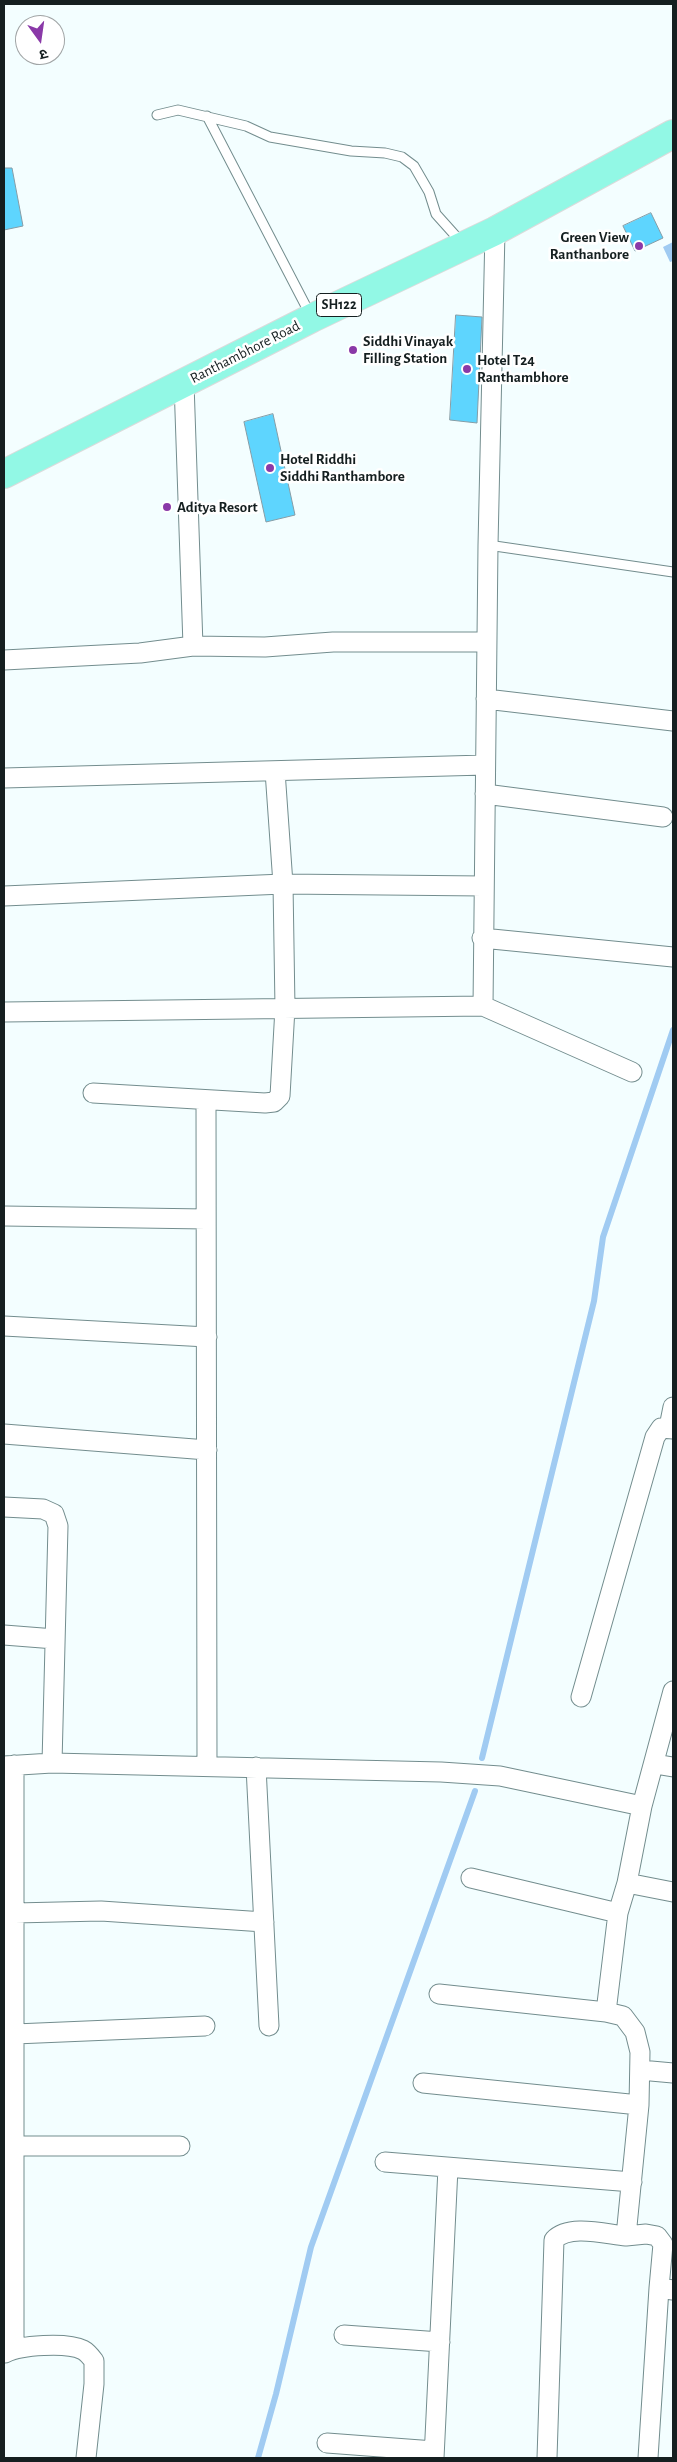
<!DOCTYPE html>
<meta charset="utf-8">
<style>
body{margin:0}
#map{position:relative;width:677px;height:2462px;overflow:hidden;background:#f3feff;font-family:"Alegreya Sans","Noto Sans Devanagari",sans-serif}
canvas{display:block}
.frame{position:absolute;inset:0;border:5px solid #151f20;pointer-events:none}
.north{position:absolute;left:15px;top:15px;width:50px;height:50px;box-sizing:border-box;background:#fff;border:1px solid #a1a5a6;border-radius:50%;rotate:166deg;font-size:14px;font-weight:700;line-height:20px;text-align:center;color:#151f20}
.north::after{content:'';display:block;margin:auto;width:18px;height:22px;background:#8a39a8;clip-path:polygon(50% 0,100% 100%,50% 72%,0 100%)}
</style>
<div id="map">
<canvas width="677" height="2462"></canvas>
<div class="frame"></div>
<div class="north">उ</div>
</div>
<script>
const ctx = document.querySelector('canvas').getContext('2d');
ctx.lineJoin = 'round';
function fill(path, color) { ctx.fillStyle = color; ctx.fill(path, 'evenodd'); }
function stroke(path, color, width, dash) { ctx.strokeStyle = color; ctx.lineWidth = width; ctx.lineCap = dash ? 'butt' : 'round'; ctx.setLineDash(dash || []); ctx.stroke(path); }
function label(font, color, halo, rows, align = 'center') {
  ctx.font = font + ' "Alegreya Sans",sans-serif'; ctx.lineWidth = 5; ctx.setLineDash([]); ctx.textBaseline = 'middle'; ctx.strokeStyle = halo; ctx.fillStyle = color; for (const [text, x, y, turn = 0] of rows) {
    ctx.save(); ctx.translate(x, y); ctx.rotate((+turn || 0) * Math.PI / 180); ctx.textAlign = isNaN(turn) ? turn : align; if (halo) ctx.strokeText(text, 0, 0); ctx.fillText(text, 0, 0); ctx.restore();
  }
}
const water = new Path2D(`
 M673,242V261L670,262L663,247Z`);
const stream = new Path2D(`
 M482,1758L594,1301L603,1237L673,1030
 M258,2458L276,2394L311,2247L475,1791`);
const building = new Path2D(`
 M4,168H12L23,226L4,230Z
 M651,213L663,238L635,251L623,226Z
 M456,315L482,317L477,423L450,420Z
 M273,414L295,515L266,522L244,422Z`);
const lane = new Path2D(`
 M157,115L178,110L246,126L270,137L351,151L385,153L402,157L414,166L429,192L436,214L462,243
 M207,116L311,316
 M488,545L673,572`);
const street = new Path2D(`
 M184,383L193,646L265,647L333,642H487
 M4,660L140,653L193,646
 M486,699L673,721
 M4,778L485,765
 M485,794L663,817
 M4,896L283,884L483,886
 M482,938L673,957
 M483,1006L632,1072
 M4,1012L483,1006L488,545L495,231
 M93,1093L265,1103L274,1102L280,1096L285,1008L283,884L275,771
 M206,1100L207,1766
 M4,1216L206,1219
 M4,1326L207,1337
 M669,1427L673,1407
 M4,1434L207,1450
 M4,1507L43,1509L54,1514L58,1526L52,1763
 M4,1635L55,1639
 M581,1697L655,1437L661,1428L673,1429
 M655,1764L673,1767
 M14,1765V2348
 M4,1766L52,1763L441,1772L500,1776L642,1806L673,1691
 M256,1767L269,2026
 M642,1806L627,1883L618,1913L606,2012L623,2016L635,2032L640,2052L639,2105L626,2236L646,2234L657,2236L663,2244L659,2288L673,2290
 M471,1878L618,1913
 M627,1883L673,1892
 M15,1913L101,1911L264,1922
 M439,1994L606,2012
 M15,2034L205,2026
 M640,2070L673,2073
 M423,2083L639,2105
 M15,2146H180
 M385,2162L632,2182
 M344,2335L440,2342
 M5,2353C20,2345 67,2342 83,2350C87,2352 91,2357 94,2361V2384L86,2458
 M327,2443L434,2451
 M434,2458L448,2168
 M547,2458L554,2240C569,2224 605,2234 626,2236
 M648,2458L659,2288`);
const primary = new Path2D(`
 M4,474L312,318L495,231L673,134`);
const markers = [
 [639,246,5,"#8a39a8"],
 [353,350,5,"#8a39a8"],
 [467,369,5,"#8a39a8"],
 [270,468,5,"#8a39a8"],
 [167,507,5,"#8a39a8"]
];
const shields = [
 [339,305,45]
];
const shieldNames = [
 ["SH122",339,305]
];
const poiNames = [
 ["Green View",629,237,"right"],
 ["Ranthanbore",629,254,"right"],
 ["Siddhi Vinayak",363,341],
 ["Filling Station",363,358],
 ["Hotel T24",477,360],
 ["Ranthambhore",477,377],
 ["Hotel Riddhi",280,459],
 ["Siddhi Ranthambore",280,476],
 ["Aditya Resort",177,507]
];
const streetNames = [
 ["Ranthambhore Road",245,352,-27]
];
fill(water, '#a0cbf2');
stroke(stream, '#a0cbf2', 6);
fill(building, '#5ed5fe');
stroke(building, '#869da6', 1);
stroke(lane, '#738d8e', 11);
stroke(street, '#738d8e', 21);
stroke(primary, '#dadbdb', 30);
stroke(lane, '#fff', 9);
stroke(street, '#fff', 19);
stroke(primary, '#92f8e5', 28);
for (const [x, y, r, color] of markers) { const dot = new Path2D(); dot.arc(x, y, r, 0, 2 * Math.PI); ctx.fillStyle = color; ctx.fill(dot); stroke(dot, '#fff', 2); }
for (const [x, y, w] of shields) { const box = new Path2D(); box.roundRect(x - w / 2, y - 11.5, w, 23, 4); ctx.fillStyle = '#fff'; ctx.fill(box); stroke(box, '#151f20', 1); }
label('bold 14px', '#151f20', null, shieldNames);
label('bold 15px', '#151f20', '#fff', poiNames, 'left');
label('15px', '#151f20', '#fff', streetNames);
</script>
